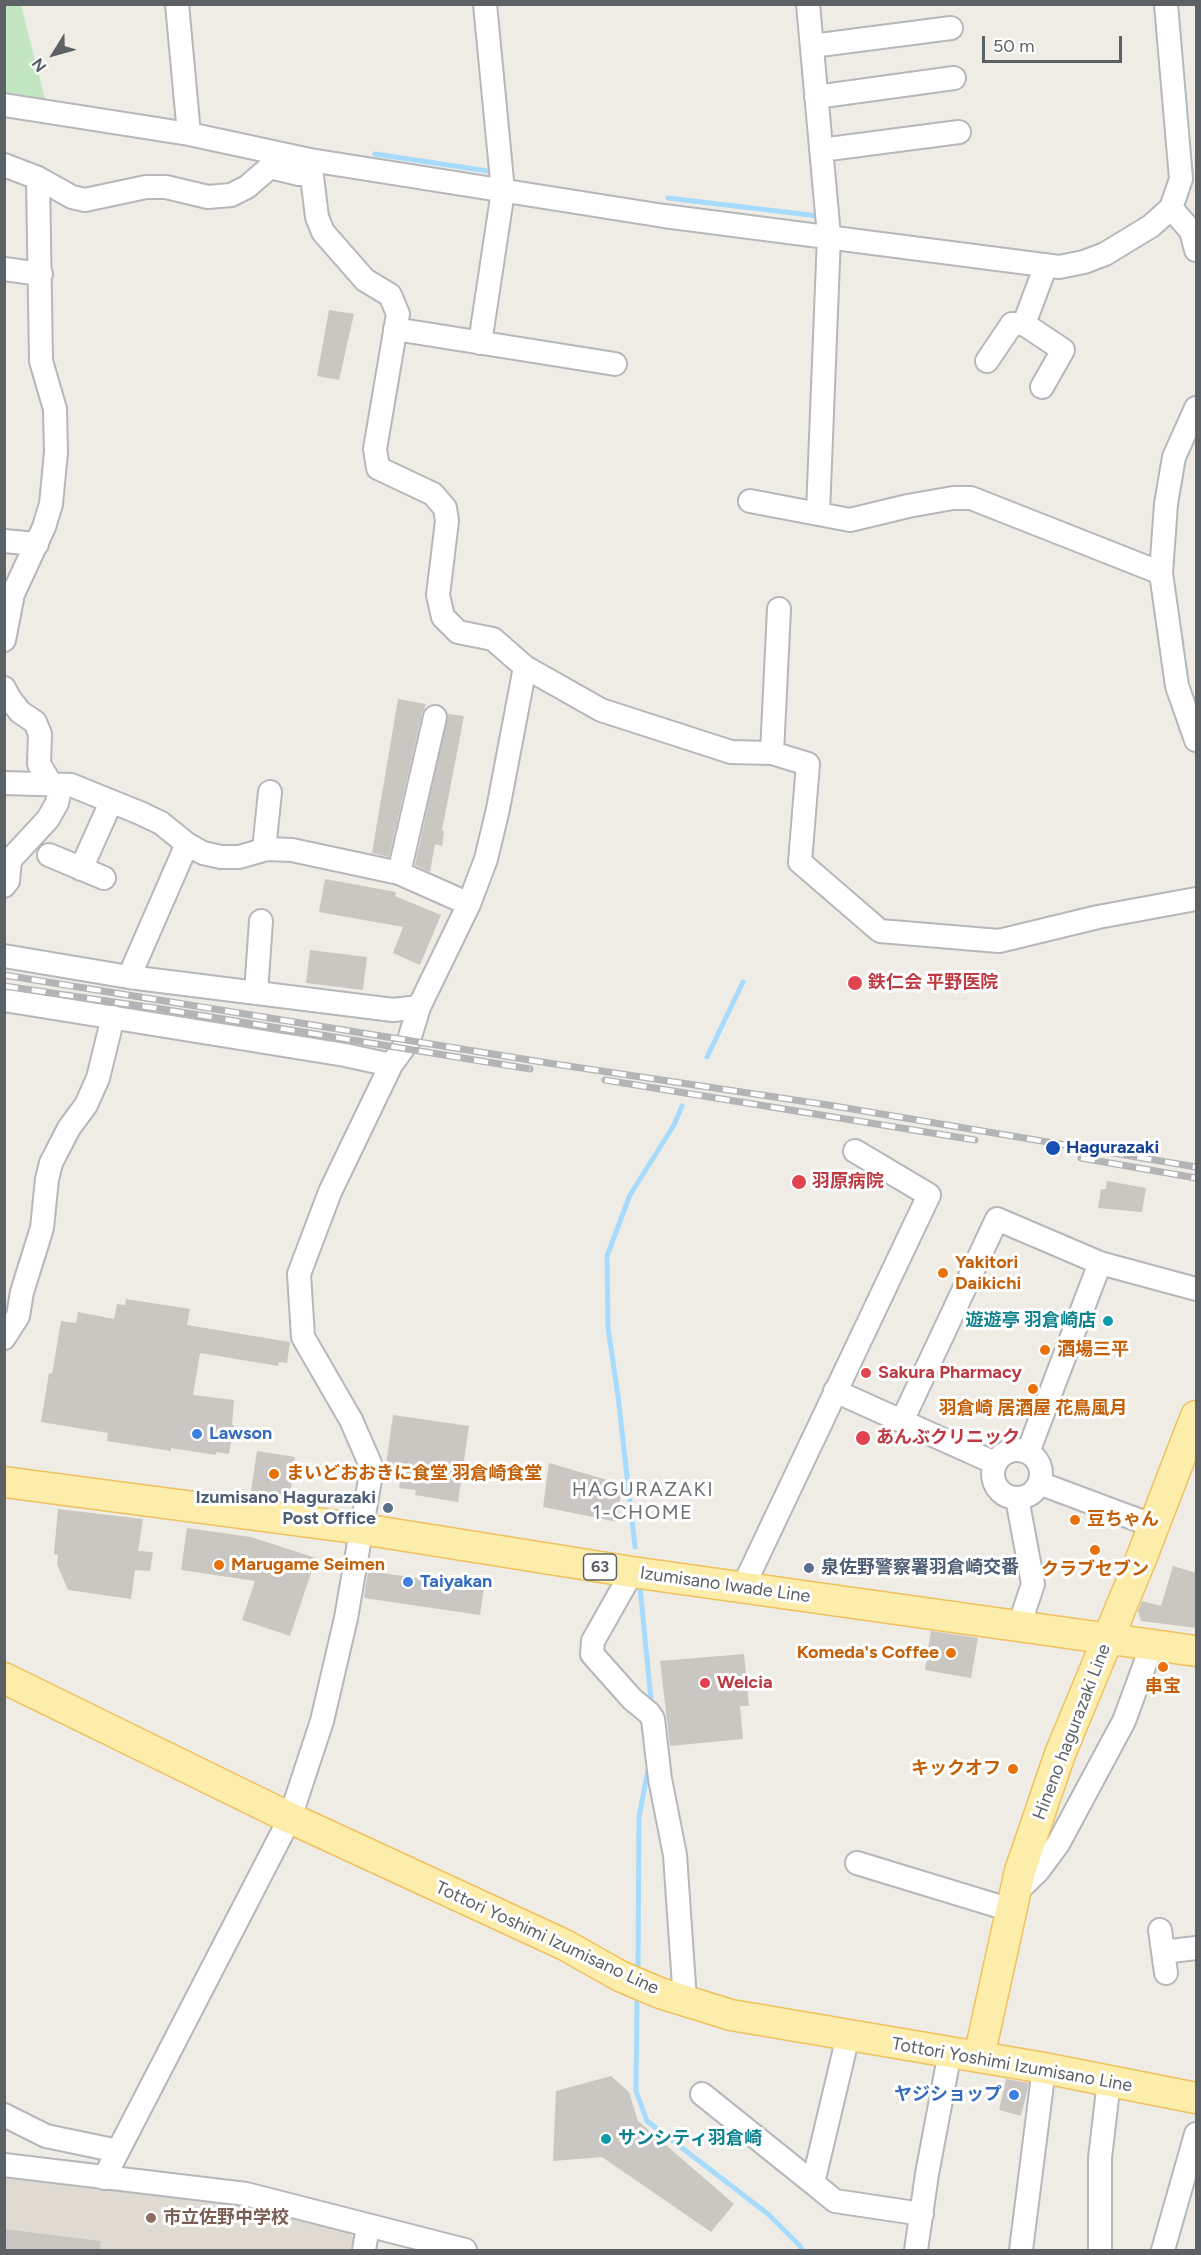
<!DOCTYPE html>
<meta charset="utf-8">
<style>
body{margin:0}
#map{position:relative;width:1201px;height:2255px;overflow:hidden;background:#efece5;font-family:Figtree,sans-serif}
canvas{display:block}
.frame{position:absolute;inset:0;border:6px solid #5c6165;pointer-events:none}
.north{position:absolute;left:24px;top:24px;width:60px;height:60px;-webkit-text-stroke:4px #fff;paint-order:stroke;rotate:233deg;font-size:16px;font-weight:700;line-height:24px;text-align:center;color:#5c6165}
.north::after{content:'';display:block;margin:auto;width:21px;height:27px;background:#5c6165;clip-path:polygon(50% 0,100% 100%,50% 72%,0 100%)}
.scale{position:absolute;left:982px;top:36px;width:140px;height:27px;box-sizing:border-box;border:3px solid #5c6165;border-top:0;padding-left:8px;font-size:18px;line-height:21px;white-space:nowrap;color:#5c6165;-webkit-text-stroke:4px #fff;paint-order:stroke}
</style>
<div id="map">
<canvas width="1201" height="2255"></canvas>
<div class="frame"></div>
<div class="north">N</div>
<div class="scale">50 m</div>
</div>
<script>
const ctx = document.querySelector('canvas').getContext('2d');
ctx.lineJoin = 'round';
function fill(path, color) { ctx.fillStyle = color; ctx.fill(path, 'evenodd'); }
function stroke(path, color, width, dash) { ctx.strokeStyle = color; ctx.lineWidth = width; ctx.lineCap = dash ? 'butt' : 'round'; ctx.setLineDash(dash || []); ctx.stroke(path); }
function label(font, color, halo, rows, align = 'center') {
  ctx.font = font + ' Figtree,"Noto Sans JP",sans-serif'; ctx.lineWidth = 6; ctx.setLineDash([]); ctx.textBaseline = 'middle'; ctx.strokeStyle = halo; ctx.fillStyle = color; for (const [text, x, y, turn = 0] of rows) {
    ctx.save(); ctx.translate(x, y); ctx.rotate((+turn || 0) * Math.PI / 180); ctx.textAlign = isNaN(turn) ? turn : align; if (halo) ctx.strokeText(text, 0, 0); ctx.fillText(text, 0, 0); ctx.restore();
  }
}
const education = new Path2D(`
 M5,2178L247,2205L349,2232L358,2244L357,2250H5Z`);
const green = new Path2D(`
 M4,5H21L48,111L5,103Z`);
const stream = new Path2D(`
 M375,154L488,171
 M668,198L818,216
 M707,1057L743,982
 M635,1547L618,1396L608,1328L607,1256L630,1195L674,1125L682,1106
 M640,1587L651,1700
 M638,1972L639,1817L648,1770
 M637,1995L636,2091L647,2121L768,2214L800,2246L802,2250`);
const building = new Path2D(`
 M329,310L354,314L339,380L317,376Z
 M398,699L426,704L422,714L389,857L372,853Z
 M448,714L464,716L442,830L444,831L442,846L435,844L430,872L415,865Z
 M325,879L396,892L395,896L441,915L420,965L393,953L403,927L319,912Z
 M310,950L367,957L363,990L306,983Z
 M1107,1181L1146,1188L1142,1212L1098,1208L1101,1189H1106Z
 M126,1299L190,1309L187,1325L290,1342L287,1363L279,1362L278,1366L200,1353L193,1395L234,1400L232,1425H234L229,1454L216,1452V1455L171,1448V1451L107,1441L108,1433L41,1422L49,1373L52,1374L61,1321L76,1323L78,1312L114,1319L117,1304L125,1305Z
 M393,1415L469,1426L458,1502L415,1495L416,1490L399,1488L402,1467L386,1464Z
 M257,1451L295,1457L290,1496L251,1491Z
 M549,1463L621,1484L618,1522L543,1507Z
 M58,1509L143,1519L138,1551L153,1552L150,1571L135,1570L131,1599L68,1590L57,1564L58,1555L54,1554Z
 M187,1528L251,1537L316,1558L290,1636L242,1620L255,1581L181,1570Z
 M1173,1566L1197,1573V1628L1141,1621L1138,1611L1142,1601L1161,1606Z
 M368,1571L484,1588L480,1615L364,1598Z
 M931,1631L978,1638L971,1678L925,1670Z
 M744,1654L749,1706H740L743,1739L670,1746L660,1661Z
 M611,2076L629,2092L638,2121L734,2204L711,2232L602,2157L553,2161L556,2091Z
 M1006,2079L1029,2083L1021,2116L999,2110Z
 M4,2229L101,2241L100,2250H4Z`);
const minor = new Path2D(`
 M177,4L189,134
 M808,4L829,236L818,513
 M812,46L951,28
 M816,97L954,78
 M4,105L189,134L310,160L664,216L1059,267L1084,262L1105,254L1151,226L1171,208L1181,179L1166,4
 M821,150L959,132
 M310,160L317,217L323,232L365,280L390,295L398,314L375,449L378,468L433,494L445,508L447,521L438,595L443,617L458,632L493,639L525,667L601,710L731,752L772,753L808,764L800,862L880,931L999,941L1098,917L1196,899
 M4,165L38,178L72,197L85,200L146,187H166L208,197L231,195L247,187L270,167L299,174
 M1171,208L1191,231L1196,250
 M4,269L41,274
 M1024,324L1063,350L1042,387
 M395,329L615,364
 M480,343L503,191L485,4
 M987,361L1012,324H1024L1046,265
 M1196,408L1174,457L1166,504L1161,573L1177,686L1196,740
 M750,501L850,520L908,506L953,498H971L1161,573
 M4,541L37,544
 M4,640L13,594L44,527L51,504L56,452L55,409L41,361L38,178
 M4,688L10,699L20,712L35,722L40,734L39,764L51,784
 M772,753L779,609
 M4,783L71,785L140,813L161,823L187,844L203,853L221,857H239L267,849L292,850L399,873L469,904
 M264,850L270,792
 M49,855L104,878
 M81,869L111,802
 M399,873L435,717
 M4,886L8,881L10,860L48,819L57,803L61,785
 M4,956L129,977L393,1010L419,1007
 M129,977L187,844
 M256,993L261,921
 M4,1000L345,1055L391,1065
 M1100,1263L1196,1289
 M4,1338L18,1316L22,1292L42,1228L47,1179L51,1163L69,1128L86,1105L98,1078L113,1017
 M835,1391L995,1463
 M902,1421L997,1219L1100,1263L1028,1452
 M993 1474a24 24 0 1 1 48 0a24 24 0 1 1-48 0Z
 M1039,1483L1154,1526
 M1017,1498L1033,1584L1019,1626
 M632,1572L593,1641L592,1654L632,1699L649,1713L653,1719L660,1779L675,1855L685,2000
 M743,1587L929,1195L855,1151
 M857,1863L1011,1910
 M1015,1893L1038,1871L1058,1844L1124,1721L1152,1645
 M1160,1930L1166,1973
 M1163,1952L1196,1948
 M848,2036L813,2183L835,2201L922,2214
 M702,2094L813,2183
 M4,2115L46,2136L118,2151
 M4,2165L246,2194L465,2250
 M104,2178L290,1818L322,1721L346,1618L372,1468L351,1420L303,1337L299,1274L330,1192L391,1065L409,1040L419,1007L469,904L486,859L498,809L525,667
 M364,2250L368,2226
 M916,2250L927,2174L950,2052
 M1021,2250L1044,2068
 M1100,2250V2158L1109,2081
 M1163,2250L1196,2134`);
const major = new Path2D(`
 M4,1482L362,1529L632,1572L1196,1651
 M4,1678L290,1818L565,1945L620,1976L660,1993L731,2015L1044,2068L1196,2098
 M979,2057L1020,1871L1060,1754L1141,1559L1196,1416`);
const rail = new Path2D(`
 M4,975L548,1063L828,1105L1196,1167
 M4,986L168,1010L530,1069
 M605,1080L975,1140
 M1081,1158L1196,1178`);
const markers = [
 [855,983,8,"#e0444e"],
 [1053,1148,8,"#1a4fb4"],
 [799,1182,8,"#e0444e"],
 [943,1273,6,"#e8710a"],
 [1108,1321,6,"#0f9aa8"],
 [1045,1350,6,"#e8710a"],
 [866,1373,6,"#e0444e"],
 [1033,1389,6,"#e8710a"],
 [197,1434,6,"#3f7fe0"],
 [863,1438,8,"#e0444e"],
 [274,1474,6,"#e8710a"],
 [388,1508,6,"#5c6f8a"],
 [1075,1520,6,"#e8710a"],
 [1095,1550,6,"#e8710a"],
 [219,1565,6,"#e8710a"],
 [809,1568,6,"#5c6f8a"],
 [408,1582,6,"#3f7fe0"],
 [951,1653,6,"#e8710a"],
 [1163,1667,6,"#e8710a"],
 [705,1683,6,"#e0444e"],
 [1013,1769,6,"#e8710a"],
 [1014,2095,6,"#3f7fe0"],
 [606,2139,6,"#0f9aa8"],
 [151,2218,6,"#8d6e63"]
];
const shields = [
 [600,1567,33]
];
const shieldNames = [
 ["63",600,1567]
];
const healthNames = [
 ["鉄仁会 平野医院",868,983],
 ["羽原病院",812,1182],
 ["Sakura Pharmacy",878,1373],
 ["あんぶクリニック",876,1438],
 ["Welcia",717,1683]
];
const transitNames = [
 ["Hagurazaki",1066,1148]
];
const foodNames = [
 ["Yakitori",955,1263],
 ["Daikichi",955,1284],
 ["酒場三平",1057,1350],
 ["羽倉崎 居酒屋 花鳥風月",1033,1409,"center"],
 ["まいどおおきに食堂 羽倉崎食堂",286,1474],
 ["豆ちゃん",1087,1520],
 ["Marugame Seimen",231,1565],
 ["クラブセブン",1095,1570,"center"],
 ["Komeda's Coffee",939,1653,"right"],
 ["串宝",1163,1687,"center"],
 ["キックオフ",1001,1769,"right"]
];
const cultureNames = [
 ["遊遊亭 羽倉崎店",1096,1321],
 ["サンシティ羽倉崎",618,2139,"left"]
];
const shopNames = [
 ["Lawson",209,1434],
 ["Taiyakan",420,1582],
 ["ヤジショップ",1002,2095,"right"]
];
const serviceNames = [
 ["Izumisano Hagurazaki",376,1498],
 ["Post Office",376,1519],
 ["泉佐野警察署羽倉崎交番",821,1568,"left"]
];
const streetNames = [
 ["Izumisano Iwade Line",725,1585,8],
 ["Hineno hagurazaki Line",1072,1732,-69],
 ["Tottori Yoshimi Izumisano Line",547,1938,25],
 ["Tottori Yoshimi Izumisano Line",1012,2065,10]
];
const educationNames = [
 ["市立佐野中学校",163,2218]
];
const neighbourhoodNames = [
 ["HAGURAZAKI",643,1490],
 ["1-CHOME",643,1513]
];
fill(education, '#dfdbd3');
fill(green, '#c3e6c2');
stroke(stream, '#a6dbfd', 5);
fill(building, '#cac7c2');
stroke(minor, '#b5b7bb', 26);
stroke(major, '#efc15e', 33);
stroke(minor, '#fff', 22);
stroke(major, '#fdedab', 30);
stroke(rail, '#b3b4b5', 7);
stroke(rail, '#fff', 4.5, [14]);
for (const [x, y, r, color] of markers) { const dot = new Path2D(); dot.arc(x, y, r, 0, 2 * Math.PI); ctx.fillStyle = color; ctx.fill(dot); stroke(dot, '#fff', 2); }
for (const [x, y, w] of shields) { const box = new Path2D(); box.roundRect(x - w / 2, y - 13, w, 26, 4.5); ctx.fillStyle = '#fff'; ctx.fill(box); stroke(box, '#5c6165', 1.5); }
label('bold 16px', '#5c6165', null, shieldNames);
label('bold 18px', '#be3a42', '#fff', healthNames, 'left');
label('bold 18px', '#164399', '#fff', transitNames, 'left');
label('bold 18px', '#c56008', '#fff', foodNames, 'left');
label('bold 18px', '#0d838f', '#fff', cultureNames, 'right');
label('bold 18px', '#366cbe', '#fff', shopNames, 'left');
label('bold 18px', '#4e5e75', '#fff', serviceNames, 'right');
label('18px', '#5c6165', '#fff', streetNames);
label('bold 18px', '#785e54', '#fff', educationNames, 'left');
ctx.letterSpacing = '1.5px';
label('20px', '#6d7377', '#fff', neighbourhoodNames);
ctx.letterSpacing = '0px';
</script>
